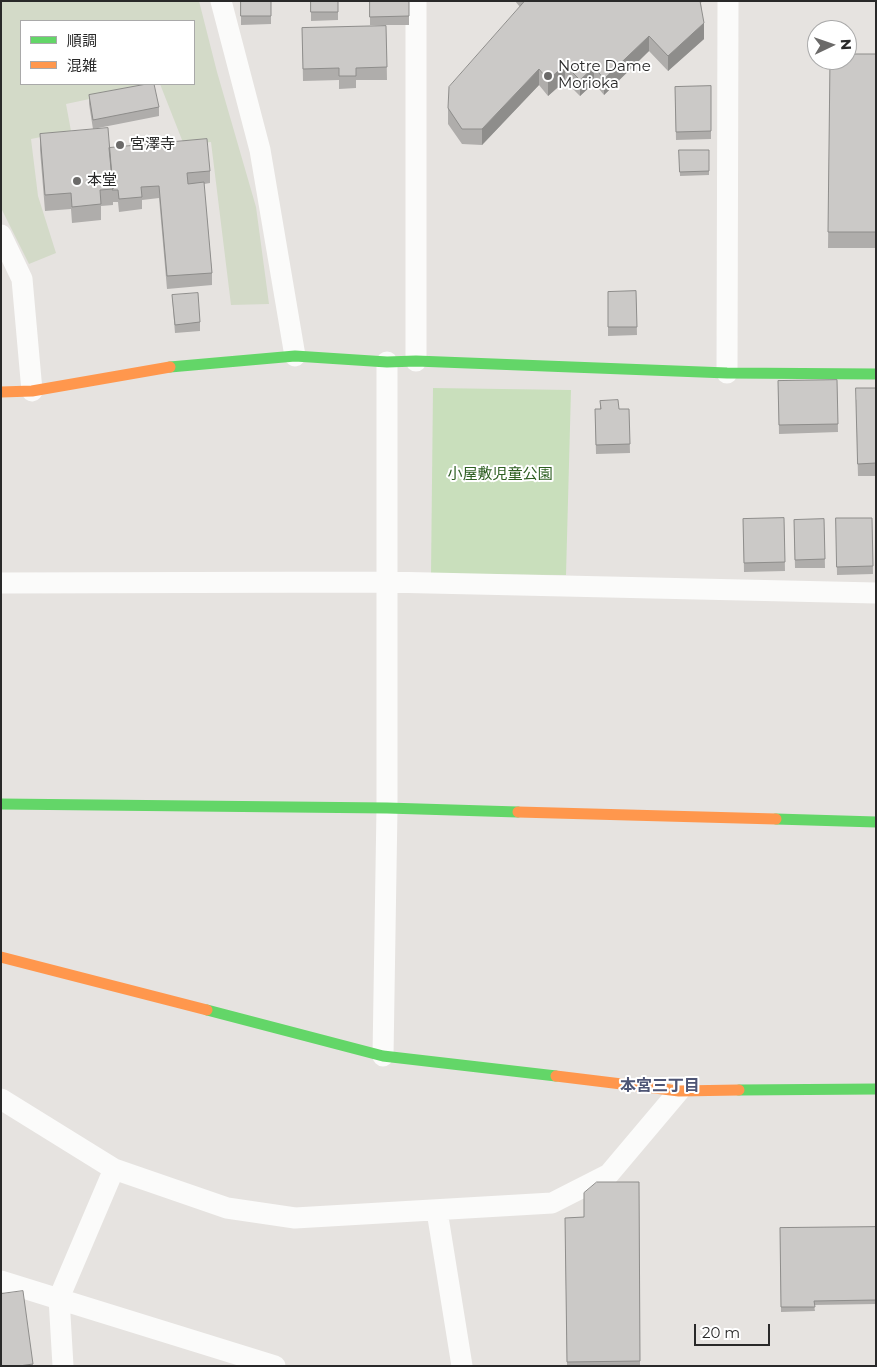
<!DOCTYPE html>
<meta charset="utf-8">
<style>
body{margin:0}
#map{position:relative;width:877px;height:1367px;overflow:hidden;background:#e6e3e0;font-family:Montserrat,"Noto Sans JP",sans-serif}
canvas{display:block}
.frame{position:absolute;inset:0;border:2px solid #292929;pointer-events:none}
.legend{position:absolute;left:20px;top:20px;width:175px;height:65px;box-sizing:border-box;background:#fff;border:1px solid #a9a9a9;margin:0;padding:6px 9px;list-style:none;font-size:15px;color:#292929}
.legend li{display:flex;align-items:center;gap:10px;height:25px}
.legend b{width:25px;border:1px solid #a9a9a9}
.north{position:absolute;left:807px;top:20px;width:50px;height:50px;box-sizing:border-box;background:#fff;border:1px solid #a9a9a9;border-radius:50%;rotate:87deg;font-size:14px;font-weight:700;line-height:20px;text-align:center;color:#292929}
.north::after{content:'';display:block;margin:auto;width:18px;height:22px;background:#6b6a69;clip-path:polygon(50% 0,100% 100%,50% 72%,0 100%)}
.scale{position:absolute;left:694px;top:1324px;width:76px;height:22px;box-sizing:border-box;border:2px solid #292929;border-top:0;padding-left:6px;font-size:15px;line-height:18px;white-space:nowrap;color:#292929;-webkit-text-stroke:4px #fff;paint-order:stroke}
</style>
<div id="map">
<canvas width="877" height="1367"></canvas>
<div class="frame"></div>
<ul class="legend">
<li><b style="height:6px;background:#63d668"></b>順調</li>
<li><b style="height:6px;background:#ff974d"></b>混雑</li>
</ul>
<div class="north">N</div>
<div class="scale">20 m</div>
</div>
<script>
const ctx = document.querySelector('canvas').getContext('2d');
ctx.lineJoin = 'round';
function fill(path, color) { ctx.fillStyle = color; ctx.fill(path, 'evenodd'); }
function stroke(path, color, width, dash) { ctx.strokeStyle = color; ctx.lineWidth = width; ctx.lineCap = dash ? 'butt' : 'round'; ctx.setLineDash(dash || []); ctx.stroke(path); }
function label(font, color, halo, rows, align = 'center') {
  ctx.font = font + ' Montserrat,"Noto Sans JP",sans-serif'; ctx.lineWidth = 4; ctx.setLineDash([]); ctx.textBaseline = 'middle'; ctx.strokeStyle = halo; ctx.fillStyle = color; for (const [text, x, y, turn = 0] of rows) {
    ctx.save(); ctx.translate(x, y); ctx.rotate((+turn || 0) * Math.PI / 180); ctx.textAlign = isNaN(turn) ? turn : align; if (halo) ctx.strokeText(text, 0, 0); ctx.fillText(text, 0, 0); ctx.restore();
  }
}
const green = new Path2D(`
 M433,388L571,390L566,575L431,574Z`);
const cemetery = new Path2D(`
 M1,1H199L217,72L256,207L269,304L231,305L211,142L184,145L160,84L66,104L71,131L31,139L38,196L56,253L29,264L1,208ZM21,21H194V84H21Z`);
const street = new Path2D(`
 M221,1L260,150L295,356
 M1,235L22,279L32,391
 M416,361V1
 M727,373L728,1
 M1,583L386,582L876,593
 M383,1056L387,808V362
 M1,1099L114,1169L227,1208L295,1218L552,1203L609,1174L679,1091
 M437,1211L462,1366
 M1,1281L275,1366
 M63,1366L59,1298L114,1169`);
const fast = new Path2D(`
 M170,367L295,356L387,362L416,361L727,373L876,374
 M1,804L387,808L518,812
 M776,819L876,822
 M207,1010L383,1056L556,1076
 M739,1090L876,1089`);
const slow = new Path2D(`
 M1,392L32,391L170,367
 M518,812L776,819
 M1,957L207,1010
 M556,1076L679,1091L739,1090`);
const wall = new Path2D(`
 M241,1H271V24L241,25Z
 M311,1H338V20L311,21Z
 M370,1H409V25H370Z
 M515,1H702L701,3L704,39L668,71L649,51L604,95L594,83L580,96L565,81L548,96L539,85L482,145L462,144L448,124V108L520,7Z
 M386,26L387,80H356V88L339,89V80L303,81L302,28Z
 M876,54V248H828L830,60Z
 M711,86V139L676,140L675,87Z
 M89,95L159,107V116L93,129L89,104Z
 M40,134L109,148L210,171V183L204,184L212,273V285L167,289L159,198L142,200V209L119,212L118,202H113V205L101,206V220L72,223L71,209L45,211L40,150Z
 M679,150H709V175L680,176Z
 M636,291L637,335L608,336V292Z
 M172,295L200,322V331L175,333Z
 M837,380L838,432L779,434L778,381Z
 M876,388V476H858L856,400Z
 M600,401L619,409H629L630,453L596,454L595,409H600Z
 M784,518L785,571L744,572L743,519Z
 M836,518H872L873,574L837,575Z
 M824,519L825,568H795L794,520Z
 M639,1182L640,1365L567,1366L565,1218L584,1217Z
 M876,1227V1304L814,1305L815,1311L781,1312L780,1228Z
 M33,1364V1366H1Z`);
const shadedWall = new Path2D(`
 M704,23V39L668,71V56Z
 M649,36V51L604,95V79Z
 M565,65V81L548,96V80Z
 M594,67V83L580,96V80Z
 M539,69V85L482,145V129Z`);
const building = new Path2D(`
 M241,1H271V16H241Z
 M311,1H338V12H311Z
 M370,1H409V16L370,17Z
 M525,1H700L704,23L668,56L649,36L604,79L594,67L580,80L565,65L548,80L539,69L482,129H462L448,108L449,87Z
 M386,26L387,67L356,68V76H339V68L303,69L302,28Z
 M847,54H876V232H828L830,60H847Z
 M147,84H154L159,107L93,120L89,95Z
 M711,86V131L676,132L675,87Z
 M108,128L113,189L100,190L101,204L72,207L71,193L45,195L40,134Z
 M207,139L210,171L187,173L188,184L204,182L212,273L167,276L159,186L141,187L142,197L119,199L118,190H112L113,189L109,148Z
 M679,150H709V171L680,172Z
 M636,291L637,327H608V292Z
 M198,293L200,322L175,325L172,295Z
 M837,380L838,424L779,425L778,381Z
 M856,388H876V463L858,464Z
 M618,400L619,409H629L630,444L596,445L595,409H601L600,401Z
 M784,518L785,562L744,563L743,519Z
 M836,518H872L873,566L837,567Z
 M824,519L825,559L795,560L794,520Z
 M597,1182H639L640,1361L567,1362L565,1218L584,1217V1193Z
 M876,1227V1300L814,1301L815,1307H781L780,1228Z
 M23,1291L33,1364L19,1366H1V1294Z`);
const markers = [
 [548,76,5,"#6b6a69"],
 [120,145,5,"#6b6a69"],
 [77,181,5,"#6b6a69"]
];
const poiNames = [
 ["Notre Dame",558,67],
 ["Morioka",558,84],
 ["宮澤寺",130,145],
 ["本堂",87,181]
];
const parkNames = [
 ["小屋敷児童公園",500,475]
];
const neighbourhoodNames = [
 ["本宮三丁目",660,1086]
];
fill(green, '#c9dfbc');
fill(cemetery, '#d3dac8');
stroke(street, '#fbfbfa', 21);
stroke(fast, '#63d668', 11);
stroke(slow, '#ff974d', 11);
fill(wall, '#afadab');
fill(shadedWall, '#8e8d8b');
fill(building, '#cbc9c7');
stroke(building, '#8e8d8b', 1);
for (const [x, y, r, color] of markers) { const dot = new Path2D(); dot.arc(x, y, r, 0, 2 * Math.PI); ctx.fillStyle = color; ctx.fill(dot); stroke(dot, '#fff', 2); }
label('15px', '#292929', '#fff', poiNames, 'left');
label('15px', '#2d5e21', '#fff', parkNames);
label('bold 16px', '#4e5575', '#fff', neighbourhoodNames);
</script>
